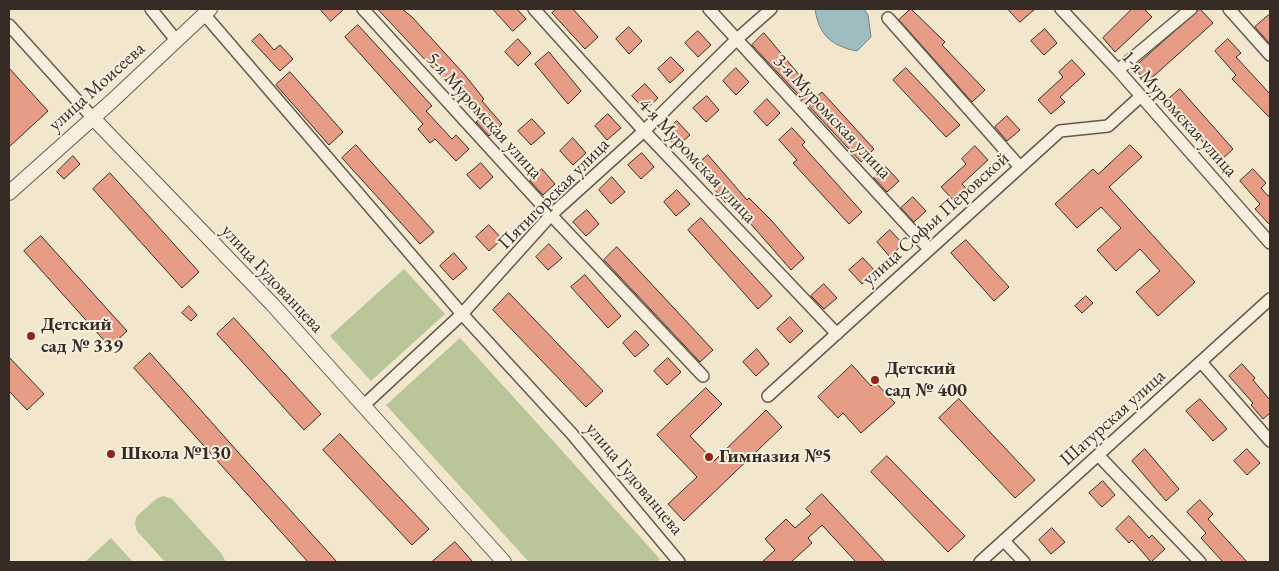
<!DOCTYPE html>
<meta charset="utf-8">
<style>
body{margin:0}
#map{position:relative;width:1279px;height:571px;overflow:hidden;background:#f2e7cc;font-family:"EB Garamond",serif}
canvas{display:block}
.frame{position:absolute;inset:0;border:10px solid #372b26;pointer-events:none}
</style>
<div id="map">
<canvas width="1279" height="571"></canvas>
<div class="frame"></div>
</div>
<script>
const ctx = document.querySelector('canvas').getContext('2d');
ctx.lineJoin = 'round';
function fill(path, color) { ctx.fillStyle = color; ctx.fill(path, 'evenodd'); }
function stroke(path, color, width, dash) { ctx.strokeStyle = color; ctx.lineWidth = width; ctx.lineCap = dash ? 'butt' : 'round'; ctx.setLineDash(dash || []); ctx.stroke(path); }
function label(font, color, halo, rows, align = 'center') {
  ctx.font = font + ' "EB Garamond",serif'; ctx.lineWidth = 4; ctx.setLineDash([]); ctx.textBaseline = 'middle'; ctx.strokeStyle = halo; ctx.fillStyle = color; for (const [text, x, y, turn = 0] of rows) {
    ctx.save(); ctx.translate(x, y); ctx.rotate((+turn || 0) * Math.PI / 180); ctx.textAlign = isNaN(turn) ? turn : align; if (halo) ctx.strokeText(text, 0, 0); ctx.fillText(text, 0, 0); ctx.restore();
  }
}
const green = new Path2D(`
 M404,269L445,314L371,381L330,336Z
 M460,338L660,559L657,562H529L386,405Z
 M163,496L172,499L221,553L226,562H165L137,531L135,523L137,516L156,499Z
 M111,538L133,562H85Z`);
const water = new Path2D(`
 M815,9H864L868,15L871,37L857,51C831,46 819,35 815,9Z`);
const building = new Path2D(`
 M320,9H344L331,21Z
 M378,9H402L412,17L464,74L484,99L482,101L502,124L489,136L476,122L479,120L459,96Z
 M493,9H517L526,19L513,31Z
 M557,9H573L598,37L585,49L552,13Z
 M911,9L945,42L942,45L985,90L972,102L899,20Z
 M1008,9H1035L1020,22Z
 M1132,9H1144L1152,17L1115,52L1103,38Z
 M1200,9L1213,23L1147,82L1134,68Z
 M1270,14V44L1255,27Z
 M358,25L432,106L426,111L452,139L456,135L469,149L456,161L435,139L430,143L418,129L423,124L345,37Z
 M629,27L642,41L629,54L616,39Z
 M1045,29L1057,43L1044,55L1031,41Z
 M698,31L711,45L698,57L685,43Z
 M764,33L817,96L822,92L874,149L861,162L752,45Z
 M260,34L274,50L280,45L293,59L280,71L252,41Z
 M518,39L531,53L518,66L505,52Z
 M1228,39L1241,53L1236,57L1270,94V118L1232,79L1236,75L1215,51Z
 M549,52L581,91L568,104L535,64Z
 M671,57L684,70L670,83L658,69Z
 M1072,60L1085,74L1060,97L1065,102L1051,114L1038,100L1063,77L1059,72Z
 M9,68L48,111L9,147Z
 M736,68L749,82L736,95L723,81Z
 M906,68L960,125L946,137L893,80Z
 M290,72L343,132L329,145L276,85Z
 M645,84L658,98L645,110L632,96Z
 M1180,89L1233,149L1220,161L1166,101Z
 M707,96L719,110L706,122L693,108Z
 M767,99L780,113L767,126L754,112Z
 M608,114L621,128L607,140L595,126Z
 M1007,116L1020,130L1007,141L995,127Z
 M532,119L545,133L531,145L518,131Z
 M677,121L690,135L676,147L664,133Z
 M792,128L805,142L802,145L862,212L849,224L793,163L797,160L779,140Z
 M573,138L586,153L573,165L560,151Z
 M356,145L434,232L420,244L342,158Z
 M1130,145L1142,157L1109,187L1195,282L1158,316L1136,292L1160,271L1140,249L1116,271L1097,250L1121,228L1101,207L1077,228L1055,204L1093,169L1098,174Z
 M975,146L988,160L962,184L967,189L954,201L941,187L966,164L962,159Z
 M642,153L654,167L641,179L628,165Z
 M708,155L747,200L749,198L771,220L804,258L791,270L750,223L728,201L726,203L695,167Z
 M73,156L80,164L64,179L57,172Z
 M481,163L493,177L480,189L467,175Z
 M886,167L899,181L887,192L874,178Z
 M542,169L555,184L543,195L530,181Z
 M1253,169L1266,183L1261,188L1268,196L1270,195V225L1255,209L1260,204L1240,181Z
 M110,173L199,272L182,288L93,189Z
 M612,177L625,192L611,204L599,190Z
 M677,190L690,204L676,216L664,202Z
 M913,197L926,211L914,222L901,208Z
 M587,210L599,224L586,236L573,222Z
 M701,218L772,296L758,309L688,230Z
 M489,225L502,239L489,251L476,237Z
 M890,230L903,244L890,257L877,242Z
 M41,236L127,331L110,347L24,251Z
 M966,240L1009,287L994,301L951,253Z
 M549,244L562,258L548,270L536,257Z
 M617,247L713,350L700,362L604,260Z
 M454,253L467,268L453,280L440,266Z
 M863,258L876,272L862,284L849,270Z
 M585,275L621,316L608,328L571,287Z
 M824,284L837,298L824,309L811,296Z
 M509,293L603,391L586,407L493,310Z
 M1086,296L1093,303L1082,313L1075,306Z
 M189,306L197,315L191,321L182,313Z
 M790,317L803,331L790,343L777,329Z
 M234,318L321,414L304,430L217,334Z
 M636,331L649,345L635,357L623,343Z
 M757,349L769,364L756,376L743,362Z
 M150,353L246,461L337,562H308L134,368Z
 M9,357L44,394L27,410L9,391Z
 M668,358L681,372L667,385L654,371Z
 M1242,364L1255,378L1253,380L1270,400V413L1263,419L1251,405L1253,403L1229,376Z
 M852,365L871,386L875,382L895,403L861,433L843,413L838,418L818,397Z
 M706,388L722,404L690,436L714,461L766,410L782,427L684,521L668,504L697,477L657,435Z
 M959,399L1035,480L1015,498L939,418Z
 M1200,399L1227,429L1213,441L1186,411Z
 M340,434L429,529L412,545L323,450Z
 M1145,449L1179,489L1166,501L1132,461Z
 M1247,449L1260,463L1247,475L1234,461Z
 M887,456L965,536L948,552L871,472Z
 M1103,481L1115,495L1102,507L1089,493Z
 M822,494L885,562H856L822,525L808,538L812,543L791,562H762L775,550L765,539L786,519L795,528L811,514L806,509Z
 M1200,500L1213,514L1208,519L1247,562H1223L1201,538L1206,533L1187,512Z
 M1129,516L1149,538L1152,535L1165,549L1151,562L1132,540L1129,543L1116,529Z
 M1052,528L1065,542L1051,554L1039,540Z
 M455,542L473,562H432Z`);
const minor = new Path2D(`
 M151,9L176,40
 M363,9L551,215L703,376
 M534,9L644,131L837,334
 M709,9L929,249
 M1061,9L1118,70L1270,243
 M1229,9L1270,55
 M204,14L462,314L572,434L679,562
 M888,18L1020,167
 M9,25L92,117
 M1118,70L1191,9
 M1201,362L1270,441
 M768,396L1060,131L1108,126L1141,96
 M363,406L462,314L551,215L644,131L737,39L771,9
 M1098,455L1200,562
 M1004,541L1024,562
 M980,562L1270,299`);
const tertiary = new Path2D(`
 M92,117L272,304L504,562
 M9,193L112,101L210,9`);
const markers = [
 [31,336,5,"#8f2418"],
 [875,380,5,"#8f2418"],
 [111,454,5,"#8f2418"],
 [709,457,5,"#8f2418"]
];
const streetNames = [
 ["улица Моисеева",97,87,-42],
 ["1-я Муромская улица",1179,114,48],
 ["5-я Муромская улица",484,116,48],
 ["3-я Муромская улица",832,117,47],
 ["4-я Муромская улица",697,161,47],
 ["Пятигорская улица",554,194,-45],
 ["улица Софьи Перовской",936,219,-42],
 ["улица Гудованцева",272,279,47],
 ["Шатурская улица",1113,418,-42],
 ["улица Гудованцева",634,479,50]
];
const poiNames = [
 ["Детский",41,325],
 ["сад № 339",41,347],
 ["Детский",885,369],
 ["сад № 400",885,391],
 ["Школа №130",121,454],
 ["Гимназия №5",719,457]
];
fill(green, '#b8c699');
fill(water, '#9fbdc1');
stroke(water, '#758383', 1);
fill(building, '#e79d85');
stroke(building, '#372b26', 1);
stroke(minor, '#665a50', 14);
stroke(tertiary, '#665a50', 16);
stroke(minor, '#f7efde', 11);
stroke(tertiary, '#f7efde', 14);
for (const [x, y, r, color] of markers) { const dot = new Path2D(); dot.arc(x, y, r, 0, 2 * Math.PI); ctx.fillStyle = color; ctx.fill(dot); stroke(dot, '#f7efde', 2); }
label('19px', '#372b26', '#f7efde', streetNames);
label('bold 19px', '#372b26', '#f7efde', poiNames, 'left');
</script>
